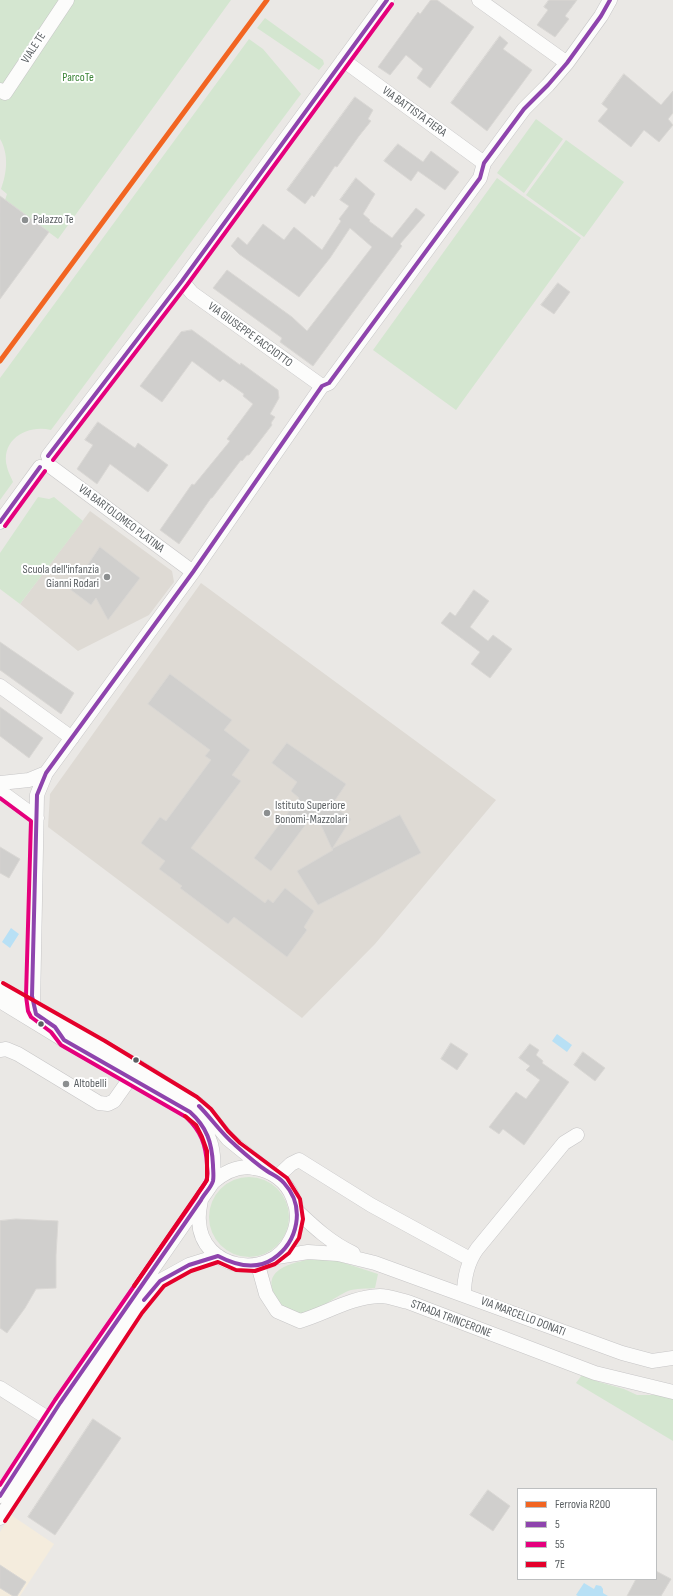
<!DOCTYPE html>
<style>
body{margin:0}
#map{position:relative;width:673px;height:1596px;overflow:hidden;background:#eae8e5;font-family:"Sofia Sans Condensed",sans-serif}
canvas{display:block}
.legend{position:absolute;left:517px;top:1488px;width:140px;height:92px;box-sizing:border-box;background:#fff;border:1px solid #bdbfc0;margin:0;padding:5px 7px;list-style:none;font-size:12px;color:#5a5f62}
.legend li{display:flex;align-items:center;gap:8px;height:20px}
.legend b{width:20px;border:1px solid #bdbfc0}
</style>
<div id="map">
<canvas width="673" height="1596"></canvas>
<ul class="legend">
<li><b style="height:5px;background:#f26522"></b>Ferrovia R200</li>
<li><b style="height:5px;background:#8e44ad"></b>5</li>
<li><b style="height:5px;background:#e5007d"></b>55</li>
<li><b style="height:5px;background:#e4002b"></b>7E</li>
</ul>
</div>
<script>
const ctx = document.querySelector('canvas').getContext('2d');
ctx.lineJoin = 'round';
function fill(path, color) { ctx.fillStyle = color; ctx.fill(path, 'evenodd'); }
function stroke(path, color, width, dash) { ctx.strokeStyle = color; ctx.lineWidth = width; ctx.lineCap = dash ? 'butt' : 'round'; ctx.setLineDash(dash || []); ctx.stroke(path); }
function label(font, color, halo, rows, align = 'center') {
  ctx.font = font + ' "Sofia Sans Condensed",sans-serif'; ctx.lineWidth = 4; ctx.setLineDash([]); ctx.textBaseline = 'middle'; ctx.strokeStyle = halo; ctx.fillStyle = color; for (const [text, x, y, turn = 0] of rows) {
    ctx.save(); ctx.translate(x, y); ctx.rotate((+turn || 0) * Math.PI / 180); ctx.textAlign = isNaN(turn) ? turn : align; if (halo) ctx.strokeText(text, 0, 0); ctx.fillText(text, 0, 0); ctx.restore();
  }
}
const commercial = new Path2D(`
 M11,1515L54,1544L20,1596H0V1532Z`);
const education = new Path2D(`
 M90,511L172,571L174,582L149,615L78,651L20,604Z
 M201,583L496,800L375,944L302,1018L48,827L50,794Z`);
const green = new Path2D(`
 M0,0H231L58,239L5,200L7,194L1,189C7,173 9,154 0,139Z
 M265,18L323,60L324,64L319,70L257,28Z
 M249,39L263,49L301,94L51,430C27,424 0,440 7,467C8,472 11,477 13,482L0,500V378Z
 M536,119L563,139L524,193L497,173Z
 M566,140L624,182L584,237L526,195Z
 M497,178L581,238L456,410L373,350Z
 M38,497L49,499L54,497L83,521L20,604L0,589V553Z
 M209 1217a40 40 0 1 1 80 0a40 40 0 1 1-80 0Z
 M317,1258L332,1259L378,1274L375,1288C367,1289 356,1288 348,1291C332,1298 310,1319 291,1312C285,1310 279,1303 276,1297C259,1268 295,1262 317,1258Z
 M582,1375L599,1382L624,1389L637,1395H669L673,1398V1441L576,1383Z`);
const water = new Path2D(`
 M11,928L19,934L10,948L2,942Z
 M557,1034L572,1045L567,1052L552,1041Z
 M584,1583L594,1589L596,1585L601,1586L603,1589V1593L608,1596H578L576,1595Z`);
const building = new Path2D(`
 M431,0H437L474,27L430,88L417,78L423,69L406,55L390,75L378,67L418,12L420,14Z
 M549,0H577L565,16L569,19L555,37L537,25L548,10L544,7Z
 M500,36L508,43L503,49L532,70L487,131L451,103Z
 M624,74L661,105L673,91V113L668,119L673,125L659,142L644,130L631,147L598,121L608,109L602,104Z
 M355,97L373,110L368,119L371,121L359,136L337,167L335,166L314,197L312,195L305,204L287,190Z
 M398,144L423,162L431,151L459,172L445,190L418,171L411,181L384,161Z
 M356,178L375,194L363,214L370,220L369,221L392,238L416,208L425,215L400,244L402,246L313,366L280,342L282,338L213,288L227,270L292,317L307,331L372,247L350,228L330,258L299,297L239,254L231,246L238,237L247,245L263,224L284,240L294,227L322,250L341,221L339,219L349,206L340,200Z
 M0,196L49,232L0,299Z
 M558,283L570,292L554,314L541,305Z
 M192,330L240,365L241,363L278,390L279,398L270,414L275,417L271,423L272,425L249,455H247L242,461L241,460L212,498H211L179,544L160,530L192,484L194,485L230,441L227,439L253,404L243,396L244,394L223,379L220,382L192,361L162,402L140,386L181,332Z
 M98,422L135,448L138,443L168,465L148,492L110,464L97,484L77,469L93,445L85,440Z
 M100,547L140,578L108,620L96,598L91,605L71,590Z
 M474,590L489,601L470,627L488,641L493,635L512,649L490,678L471,664L480,652L441,623L450,612L455,616Z
 M0,642L74,693L61,714L0,670Z
 M170,674L232,720L224,730L250,750L232,775L241,781L191,848L265,903L268,899L273,903L285,888L314,911L304,927L307,930L287,957L234,917L228,924L180,888L182,886L159,869L165,861L141,843L160,817L166,821L211,760L205,756L210,750L148,704Z
 M0,707L43,738L29,758L0,736Z
 M287,743L346,784L332,805L351,819L332,849L315,812L271,871L254,858L299,798L291,791L297,782L272,763Z
 M400,815L421,853L318,905L297,871L333,850L332,849Z
 M0,847L20,859L9,878L0,873Z
 M451,1043L468,1054L457,1070L441,1059Z
 M530,1044L539,1050L536,1055L543,1061L542,1063L569,1082L524,1145L503,1129L499,1134L489,1127L516,1092L526,1099L540,1080L526,1070L530,1066L519,1058Z
 M583,1052L605,1068L595,1081L574,1065Z
 M16,1219L58,1221L56,1255V1288L36,1289L25,1308L7,1333L0,1328V1221Z
 M93,1419L121,1438L55,1535L28,1517Z
 M488,1490L510,1506L493,1531L470,1515Z
 M0,1565L26,1582L17,1596H13L0,1588Z
 M656,1571L671,1579L661,1596H627L636,1579H656Z`);
const minor = new Path2D(`
 M479,0L567,63
 M343,60L484,163
 M0,90L5,93L67,0
 M182,281L192,293L322,386
 M48,456L182,281L387,0
 M50,466L193,572
 M0,522L40,467
 M0,686L72,738
 M0,783L29,780L46,773
 M0,791L37,818
 M0,988L140,1068L199,1105L215,1123L228,1139L265,1169
 M0,1001L64,1040L190,1112C213,1132 215,1153 213,1182
 M64,1040L55,1027L37,1017L33,1006L37,795L46,773L193,572L322,386L329,383L480,178L484,163L524,109L548,85L567,63L601,16L610,0
 M0,1050L6,1049L18,1054L99,1103L108,1104L114,1101L131,1077
 M277,1177L291,1164L299,1160L371,1205L470,1259
 M297,1211C314,1227 331,1243 353,1253
 M277,1257L308,1252L338,1254L375,1263L622,1353L652,1361L673,1358
 M258,1265L266,1294L277,1311L300,1321C327,1313 351,1297 380,1296C389,1296 399,1300 408,1302L595,1373L673,1392
 M464,1295C464,1278 467,1263 477,1249L564,1143L577,1135
 M0,1388L57,1424
 M0,1496L60,1403L213,1182C225,1172 238,1165 254,1168C271,1170 287,1181 293,1198C299,1212 298,1226 291,1239C270,1282 201,1270 199,1221C198,1213 200,1207 201,1200
 M0,1518L137,1309L160,1281L189,1265L218,1256`);
const bus1 = new Path2D(`
 M48,456L182,281L387,0
 M0,522L40,467
 M144,1300L160,1281L189,1265L218,1256C235,1265 255,1271 273,1259C298,1242 306,1207 284,1183C279,1177 273,1175 267,1171C255,1163 244,1153 234,1144C221,1133 211,1118 199,1106
 M0,1496L60,1403L201,1200C204,1194 211,1188 213,1181C214,1176 213,1170 213,1165C212,1143 207,1127 190,1112L64,1040L55,1027L36,1014L32,996L37,795L46,773L193,572L322,386L329,383L480,178L484,163L524,109L548,85L567,63L601,16L610,0`);
const bus2 = new Path2D(`
 M53,460L187,285L392,4
 M5,526L45,471
 M0,798L31,821L26,996L28,1011L31,1017L51,1032L61,1045L186,1117C201,1131 206,1145 207,1165C207,1170 209,1176 206,1181C204,1186 199,1191 196,1197L55,1400L0,1485`);
const bus3 = new Path2D(`
 M3,983L105,1041L197,1097L211,1109L228,1131L240,1143L287,1178L300,1199L303,1219L299,1238L289,1253L275,1264L255,1271L236,1270L218,1262L191,1271L164,1286L142,1313L5,1521
 M134,1286L207,1180V1151L202,1137L196,1125L185,1116`);
const rail1 = new Path2D(`
 M0,361L267,0`);
const markers = [
 [25,220,4,"#8c8f90"],
 [107,577,4,"#8c8f90"],
 [267,813,4,"#8c8f90"],
 [41,1024,3.5,"#5a5f62"],
 [136,1060,3.5,"#5a5f62"],
 [66,1084,4,"#8c8f90"]
];
const streetNames = [
 ["VIALE TE",34,48,-57],
 ["VIA BATTISTA FIERA",414,112,36],
 ["VIA GIUSEPPE FACCIOTTO",250,335,36],
 ["VIA BARTOLOMEO PLATINA",121,519,37],
 ["VIA MARCELLO DONATI",523,1317,21],
 ["STRADA TRINCERONE",451,1319,21]
];
const parkNames = [
 ["ParcoTe",78,78]
];
const poiNames = [
 ["Palazzo Te",33,220],
 ["Scuola dell'infanzia",99,570,"right"],
 ["Gianni Rodari",99,584,"right"],
 ["Istituto Superiore",275,806],
 ["Bonomi-Mazzolari",275,820],
 ["Altobelli",74,1084]
];
fill(commercial, '#f4ecdd');
fill(education, '#dedad4');
fill(green, '#d4e6d0');
fill(water, '#b8e0f5');
fill(building, '#d0cfcd');
stroke(building, '#d9d7d4', 1);
stroke(minor, '#c6c5c6', 15);
stroke(minor, '#fcfcfb', 14);
stroke(bus1, '#8e44ad', 4);
stroke(bus2, '#e5007d', 4);
stroke(bus3, '#e4002b', 4);
stroke(rail1, '#f26522', 5);
for (const [x, y, r, color] of markers) { const dot = new Path2D(); dot.arc(x, y, r, 0, 2 * Math.PI); ctx.fillStyle = color; ctx.fill(dot); stroke(dot, '#fff', 1.5); }
label('12px', '#5a5f62', '#fff', streetNames);
label('12px', '#3b8437', '#fff', parkNames);
label('12px', '#5a5f62', '#fff', poiNames, 'left');
</script>
